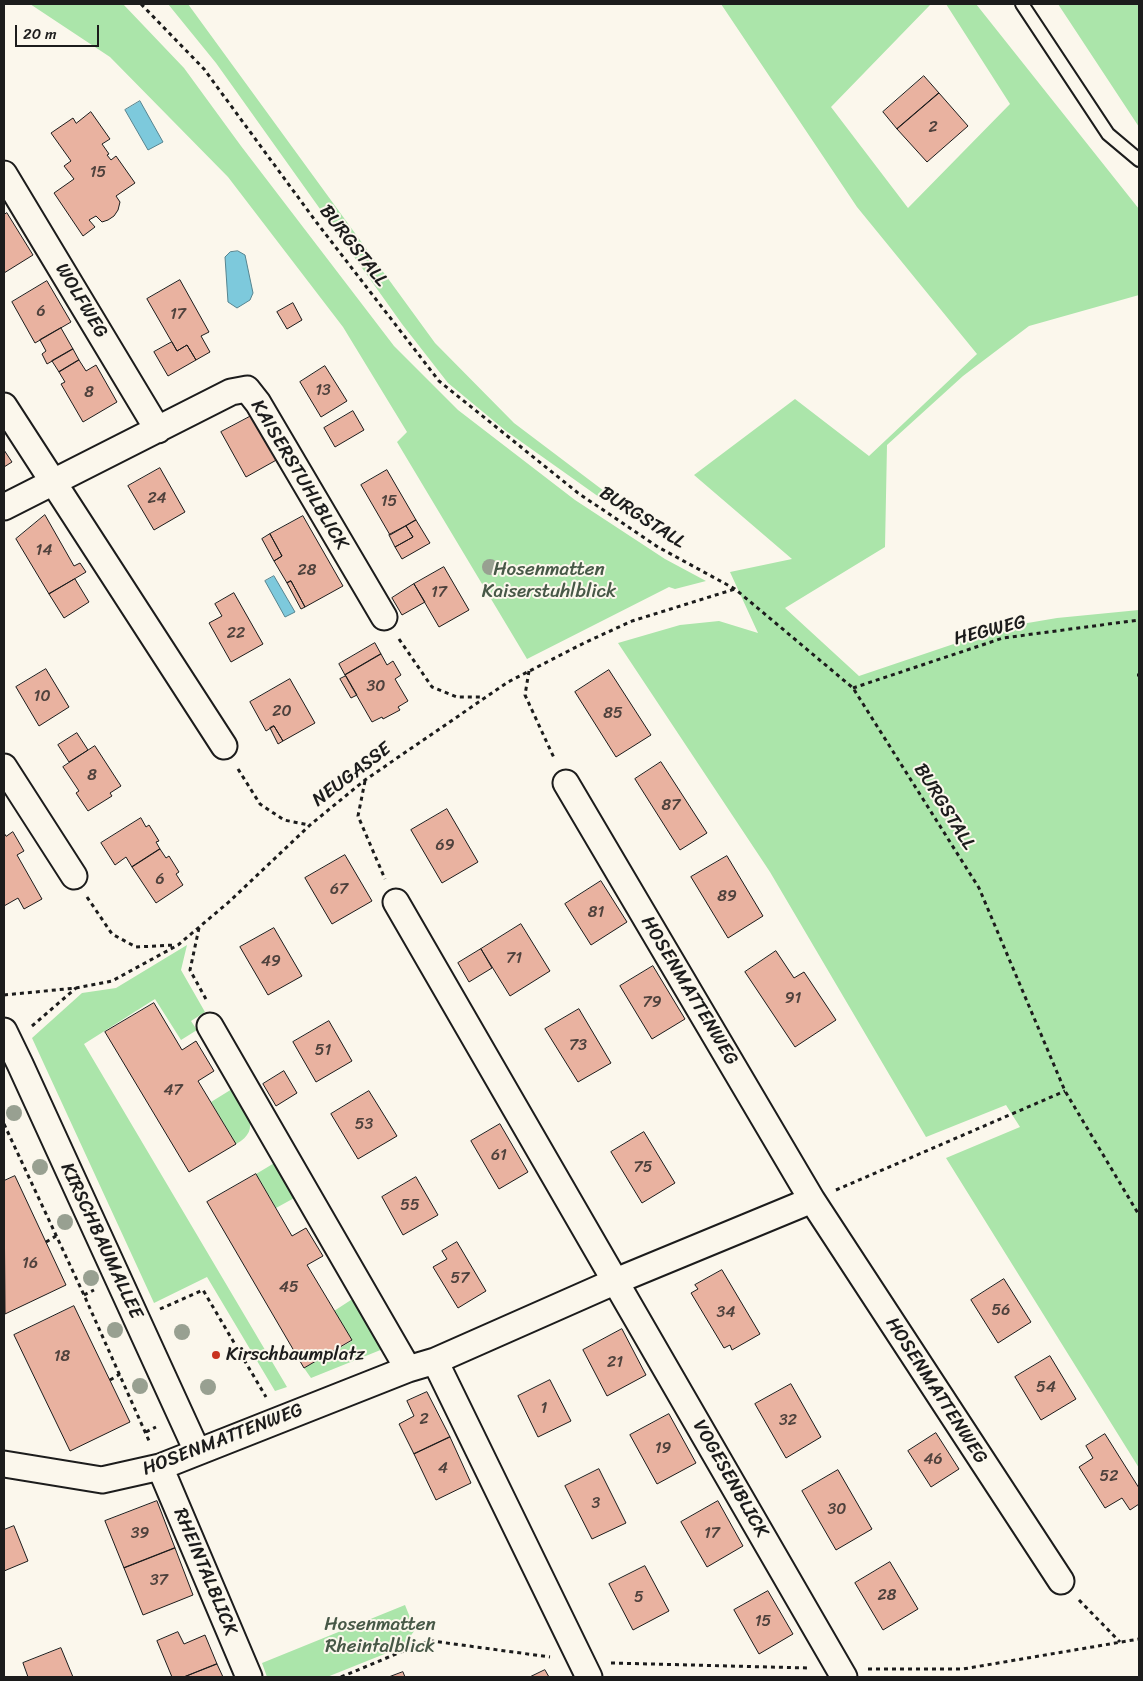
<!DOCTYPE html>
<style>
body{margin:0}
#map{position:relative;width:1143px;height:1681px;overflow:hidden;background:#fbf7ec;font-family:Sriracha,sans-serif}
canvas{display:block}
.frame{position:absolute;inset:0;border:5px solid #1c1c1c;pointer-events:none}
.scale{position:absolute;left:15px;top:25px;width:84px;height:22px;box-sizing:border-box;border:2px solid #1c1c1c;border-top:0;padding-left:6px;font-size:15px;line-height:18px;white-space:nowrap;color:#1c1c1c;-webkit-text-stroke:4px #fbf7ec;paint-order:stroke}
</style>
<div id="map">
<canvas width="1143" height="1681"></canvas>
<div class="frame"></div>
<div class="scale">20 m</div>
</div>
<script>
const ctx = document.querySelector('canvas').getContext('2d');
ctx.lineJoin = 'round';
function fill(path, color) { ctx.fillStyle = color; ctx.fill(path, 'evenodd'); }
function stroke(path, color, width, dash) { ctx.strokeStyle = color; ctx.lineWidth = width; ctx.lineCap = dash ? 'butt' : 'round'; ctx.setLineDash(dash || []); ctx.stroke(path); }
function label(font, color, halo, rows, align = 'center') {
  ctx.font = font + ' Sriracha,sans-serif'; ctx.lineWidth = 4; ctx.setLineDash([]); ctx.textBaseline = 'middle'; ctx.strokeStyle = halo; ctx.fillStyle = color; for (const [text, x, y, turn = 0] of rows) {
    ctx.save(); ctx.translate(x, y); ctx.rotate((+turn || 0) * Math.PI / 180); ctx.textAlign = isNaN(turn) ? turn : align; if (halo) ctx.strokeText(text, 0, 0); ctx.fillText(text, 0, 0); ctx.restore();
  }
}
const green = new Path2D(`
 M30,4H123L184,68L241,146L394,346L458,410L575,500L665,559L706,581L675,589L669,587L527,659L397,442L407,432L343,327L228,177L110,57Z
 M168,4H188L435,343L514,423L604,491L599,497L506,431L448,383L402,324L216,63Z
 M721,4H931L831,107L908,208L1010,104L946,4H976L1139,209V295L1029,326L963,376L887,445L885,547L785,608L859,676L1004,627L1057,618L1139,610V1468L946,1158L1020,1127L1006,1105L926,1137L770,872L618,643L680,625L719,621L758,633L730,572L792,559L694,475L795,399L869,456L977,354L857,207Z
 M1058,4H1139V127Z
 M187,945L181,970L205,1012L191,1021L197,1030L181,1040L155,999L84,1044L287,1387L275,1391L207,1277L154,1303L32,1038L82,993L116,988Z
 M232,1089C244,1109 264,1129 236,1144L211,1102Z
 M276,1162L296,1197L276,1208L256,1174Z
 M354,1298L383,1349L311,1378L304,1368L352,1341L334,1311Z
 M405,1605L415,1630L402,1647L327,1677H267L262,1663Z`);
const water = new Path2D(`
 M140,101L163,142L148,150L125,110Z
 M238,251L245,255L253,293L250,300L237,308L228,302L225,257L230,252Z
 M274,576L295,612L285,617L265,581Z`);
const building = new Path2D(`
 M924,76L939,93L897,129L883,112Z
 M939,93L968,126L927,162L897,129Z
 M91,112L110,139L102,144L109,154L107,155L111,160L116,156L135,183L116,196L120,202L118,210L114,216L108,220L102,222L96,216L89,220L95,227L83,236L54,193L74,179L64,166L71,161L51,133L73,118L76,123Z
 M7,213L33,255L4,273V215Z
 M180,280L209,332L201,336L210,352L196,360L187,345L177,351L147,299Z
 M47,281L71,322L35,343L12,302Z
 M293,303L302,320L287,329L277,312Z
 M61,328L73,349L47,364L42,354L46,351L40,340Z
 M172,342L177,351L187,345L196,360L168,376L154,352Z
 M73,349L79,360L59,372L52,361Z
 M79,360L86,371L96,365L117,402L83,422L61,384L65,382L59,372Z
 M325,366L347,401L321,417L300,382Z
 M353,411L364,430L335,447L324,428Z
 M255,414L280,458L246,477L221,432Z
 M4,450L12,462L4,467Z
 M160,468L185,512L154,530L128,486Z
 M387,470L416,520L390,535L361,485Z
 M45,515L74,566L80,563L86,572L49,594L16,539Z
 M303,516L343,586L305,607L291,581L287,583L274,561L282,556L270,534Z
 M416,520L430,543L402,559L395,547L413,537L406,526Z
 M406,526L413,537L395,547L389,535Z
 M270,534L282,556L274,561L262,539Z
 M444,567L469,610L439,627L414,584Z
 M75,579L89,602L64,618L49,594Z
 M291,581L305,607L301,609L287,583Z
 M414,584L425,602L402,615L392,598Z
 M234,593L263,644L231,662L209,623L222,616L215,604Z
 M375,643L381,654L345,675L339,664Z
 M381,654L387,665L393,661L401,675L395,679L408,701L398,707L400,710L383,719L382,717L372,722L345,675Z
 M46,669L69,707L39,726L16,687Z
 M609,670L651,735L616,757L575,692Z
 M346,676L357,695L351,698L340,679Z
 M290,679L315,723L283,741L274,726L266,731L250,702Z
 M274,726L283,741L278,744L270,728Z
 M77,733L88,750L69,762L58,745Z
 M95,746L121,786L110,793L112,796L88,811L76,793L79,791L63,767Z
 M661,762L707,833L680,850L635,779Z
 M447,809L478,862L442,883L411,830Z
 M141,818L146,827L149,825L159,841L156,842L160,849L132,867L126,857L115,865L101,843Z
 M13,832L24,851L17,855L42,899L24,909L18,898L4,906V833L6,836Z
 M160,849L166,858L169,856L179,872L176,874L183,885L156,903L132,867Z
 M345,855L372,901L332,924L305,878Z
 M727,856L763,916L728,938L691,877Z
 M601,881L627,922L591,945L565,904Z
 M521,924L550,971L510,996L481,949Z
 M274,928L302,976L268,995L240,947Z
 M481,949L492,968L469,982L458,963Z
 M776,951L794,978L804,972L836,1020L795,1047L745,972Z
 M653,966L685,1019L652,1039L620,986Z
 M154,1003L182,1050L196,1041L214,1071L198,1081L236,1144L189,1172L105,1032Z
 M579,1009L611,1063L578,1082L545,1029Z
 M329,1021L352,1061L316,1082L293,1042Z
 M284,1071L297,1093L276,1106L263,1084Z
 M369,1091L397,1136L358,1159L331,1114Z
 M500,1124L528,1172L499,1189L471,1141Z
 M644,1132L675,1183L642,1203L611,1152Z
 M256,1174L292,1236L306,1228L323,1256L307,1265L352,1340L304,1368L207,1202Z
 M15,1176L66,1285L5,1314L4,1181Z
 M416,1177L438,1215L403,1235L382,1197Z
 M457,1242L486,1291L458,1308L433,1267L447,1259L442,1251Z
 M722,1270L760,1334L732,1350L730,1345L724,1348L691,1293L698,1289L695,1285Z
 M1004,1279L1031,1322L998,1343L971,1300Z
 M74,1306L130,1422L70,1451L14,1335Z
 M622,1329L646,1375L607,1396L583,1350Z
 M1050,1356L1076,1399L1041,1420L1015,1377Z
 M550,1380L571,1421L538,1437L518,1396Z
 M791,1384L821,1437L786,1458L755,1404Z
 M427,1392L450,1437L414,1454L399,1424L414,1416L407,1401Z
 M669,1414L696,1463L657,1484L630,1435Z
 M936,1433L959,1469L931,1487L908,1451Z
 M1105,1434L1139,1488V1504L1130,1510L1122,1498L1105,1508L1079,1467L1093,1458L1086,1446Z
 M450,1437L471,1483L436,1500L414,1454Z
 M599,1469L626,1523L592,1539L565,1486Z
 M838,1470L872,1529L836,1550L802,1491Z
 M157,1501L175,1548L124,1568L105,1521Z
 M718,1501L743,1546L707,1567L681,1522Z
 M14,1526L28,1561L4,1571V1530Z
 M175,1548L193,1595L143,1615L124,1568Z
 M890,1562L918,1609L883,1630L855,1583Z
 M645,1566L669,1611L633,1630L609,1584Z
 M768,1591L793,1634L759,1654L734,1610Z
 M178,1632L184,1644L205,1635L217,1664L184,1677H172L157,1641Z
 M61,1648L73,1677H28L23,1663Z
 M217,1664L223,1677H184Z
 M545,1670L549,1677H530Z
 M403,1672L405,1677H389Z`);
const path = new Path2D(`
 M141,4L204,69L317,223L439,381L578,493L658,547L735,589L853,688L979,888L1065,1091L1139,1215
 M399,639L432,687L457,697H483
 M529,671L525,695L555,760
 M1137,675H1139
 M853,688L1003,638L1139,620
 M238,769L260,804L284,820L309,825
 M365,781L358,816L385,879
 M87,897L112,934L136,947L175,945
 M199,928L190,970L207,1001
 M4,995L76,988L112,981L178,945L230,901L310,825L365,780L508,682L584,643L632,621L735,589
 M32,1026L76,988
 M4,1124L84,1295L150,1443
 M836,1190L1065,1091
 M46,1242L56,1236
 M84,1295L94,1290
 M160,1309L203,1290L266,1397
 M110,1380L120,1374
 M146,1432L156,1427
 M1079,1600L1120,1642
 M611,1663L809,1668
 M868,1669H963L1139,1639
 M341,1677L420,1644L432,1641L550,1657`);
const service = new Path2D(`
 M1022,4L1108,134L1139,160`);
const minor = new Path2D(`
 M4,174L158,430
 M4,406L224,746
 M4,507L231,392L247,389L258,403L384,617
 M4,767L74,876
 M566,783L812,1200L1061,1581
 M396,902L844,1677
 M210,1026L408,1369
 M4,1031L20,1064L197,1451
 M435,1361L589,1677
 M4,1464L102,1480L160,1467L408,1369L435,1361L616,1281L812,1200
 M160,1467L249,1677`);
const trees = [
 [490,567],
 [14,1113],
 [40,1167],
 [65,1222],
 [91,1278],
 [115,1330],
 [182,1332],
 [140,1386],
 [208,1387]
];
const markers = [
 [216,1355,5,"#c8321e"]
];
const numberNames = [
 ["2",933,128],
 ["15",98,173],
 ["6",41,312],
 ["17",178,315],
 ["13",323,391],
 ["8",89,393],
 ["24",157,499],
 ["15",389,502],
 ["14",44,551],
 ["28",307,571],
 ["17",439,593],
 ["22",236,634],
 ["30",376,687],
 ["10",42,697],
 ["20",282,712],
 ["85",613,714],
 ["8",92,776],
 ["87",671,806],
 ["69",445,846],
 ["6",160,880],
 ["67",339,890],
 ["89",727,897],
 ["81",596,913],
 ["71",514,959],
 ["49",271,962],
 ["91",793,999],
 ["79",652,1003],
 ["73",578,1046],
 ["51",323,1051],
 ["47",173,1091],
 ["53",364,1125],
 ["61",499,1156],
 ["75",643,1168],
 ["55",410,1206],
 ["16",30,1264],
 ["57",460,1279],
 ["45",289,1288],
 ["56",1001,1311],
 ["34",726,1313],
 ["18",62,1357],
 ["21",615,1363],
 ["54",1046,1388],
 ["1",544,1409],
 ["2",424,1420],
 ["32",788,1421],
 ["19",663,1449],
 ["46",933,1460],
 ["4",443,1469],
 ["52",1109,1477],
 ["3",596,1504],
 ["30",837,1510],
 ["39",140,1534],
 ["17",712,1534],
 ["37",159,1581],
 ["28",887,1596],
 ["5",639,1598],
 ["15",763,1622]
];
const streetNames = [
 ["BURGSTALL",353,246,52],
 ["WOLFWEG",81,301,59],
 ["KAISERSTUHLBLICK",299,475,59],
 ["BURGSTALL",642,518,33],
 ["HEGWEG",990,631,-14],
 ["NEUGASSE",352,775,-37],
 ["BURGSTALL",944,807,58],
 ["HOSENMATTENWEG",689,991,59],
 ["KIRSCHBAUMALLEE",101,1241,65],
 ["HOSENMATTENWEG",936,1391,57],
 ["HOSENMATTENWEG",223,1440,-21],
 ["VOGESENBLICK",730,1479,60],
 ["RHEINTALBLICK",205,1572,67]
];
const parkNames = [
 ["Hosenmatten",549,570],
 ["Kaiserstuhlblick",549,592],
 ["Hosenmatten",380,1625],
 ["Rheintalblick",380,1647]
];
const poiNames = [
 ["Kirschbaumplatz",226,1355]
];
fill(green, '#abe5aa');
fill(water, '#7dc9dc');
stroke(water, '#56848f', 1);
fill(building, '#e9b2a0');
stroke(building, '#1c1c1c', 1);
stroke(service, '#1c1c1c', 16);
stroke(minor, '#1c1c1c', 29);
stroke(path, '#1c1c1c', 3, [4, 4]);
stroke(service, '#fbf7ec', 12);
stroke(minor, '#fbf7ec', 25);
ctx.fillStyle = '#98a091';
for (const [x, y] of trees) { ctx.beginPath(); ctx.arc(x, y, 8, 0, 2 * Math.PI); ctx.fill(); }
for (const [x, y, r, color] of markers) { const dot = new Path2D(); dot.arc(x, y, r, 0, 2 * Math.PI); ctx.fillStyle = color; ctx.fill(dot); stroke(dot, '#fbf7ec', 2); }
label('16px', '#4f423d', null, numberNames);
label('19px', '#1c1c1c', '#fbf7ec', streetNames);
label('19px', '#475847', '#fbf7ec', parkNames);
label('19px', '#1c1c1c', '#fbf7ec', poiNames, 'left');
</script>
